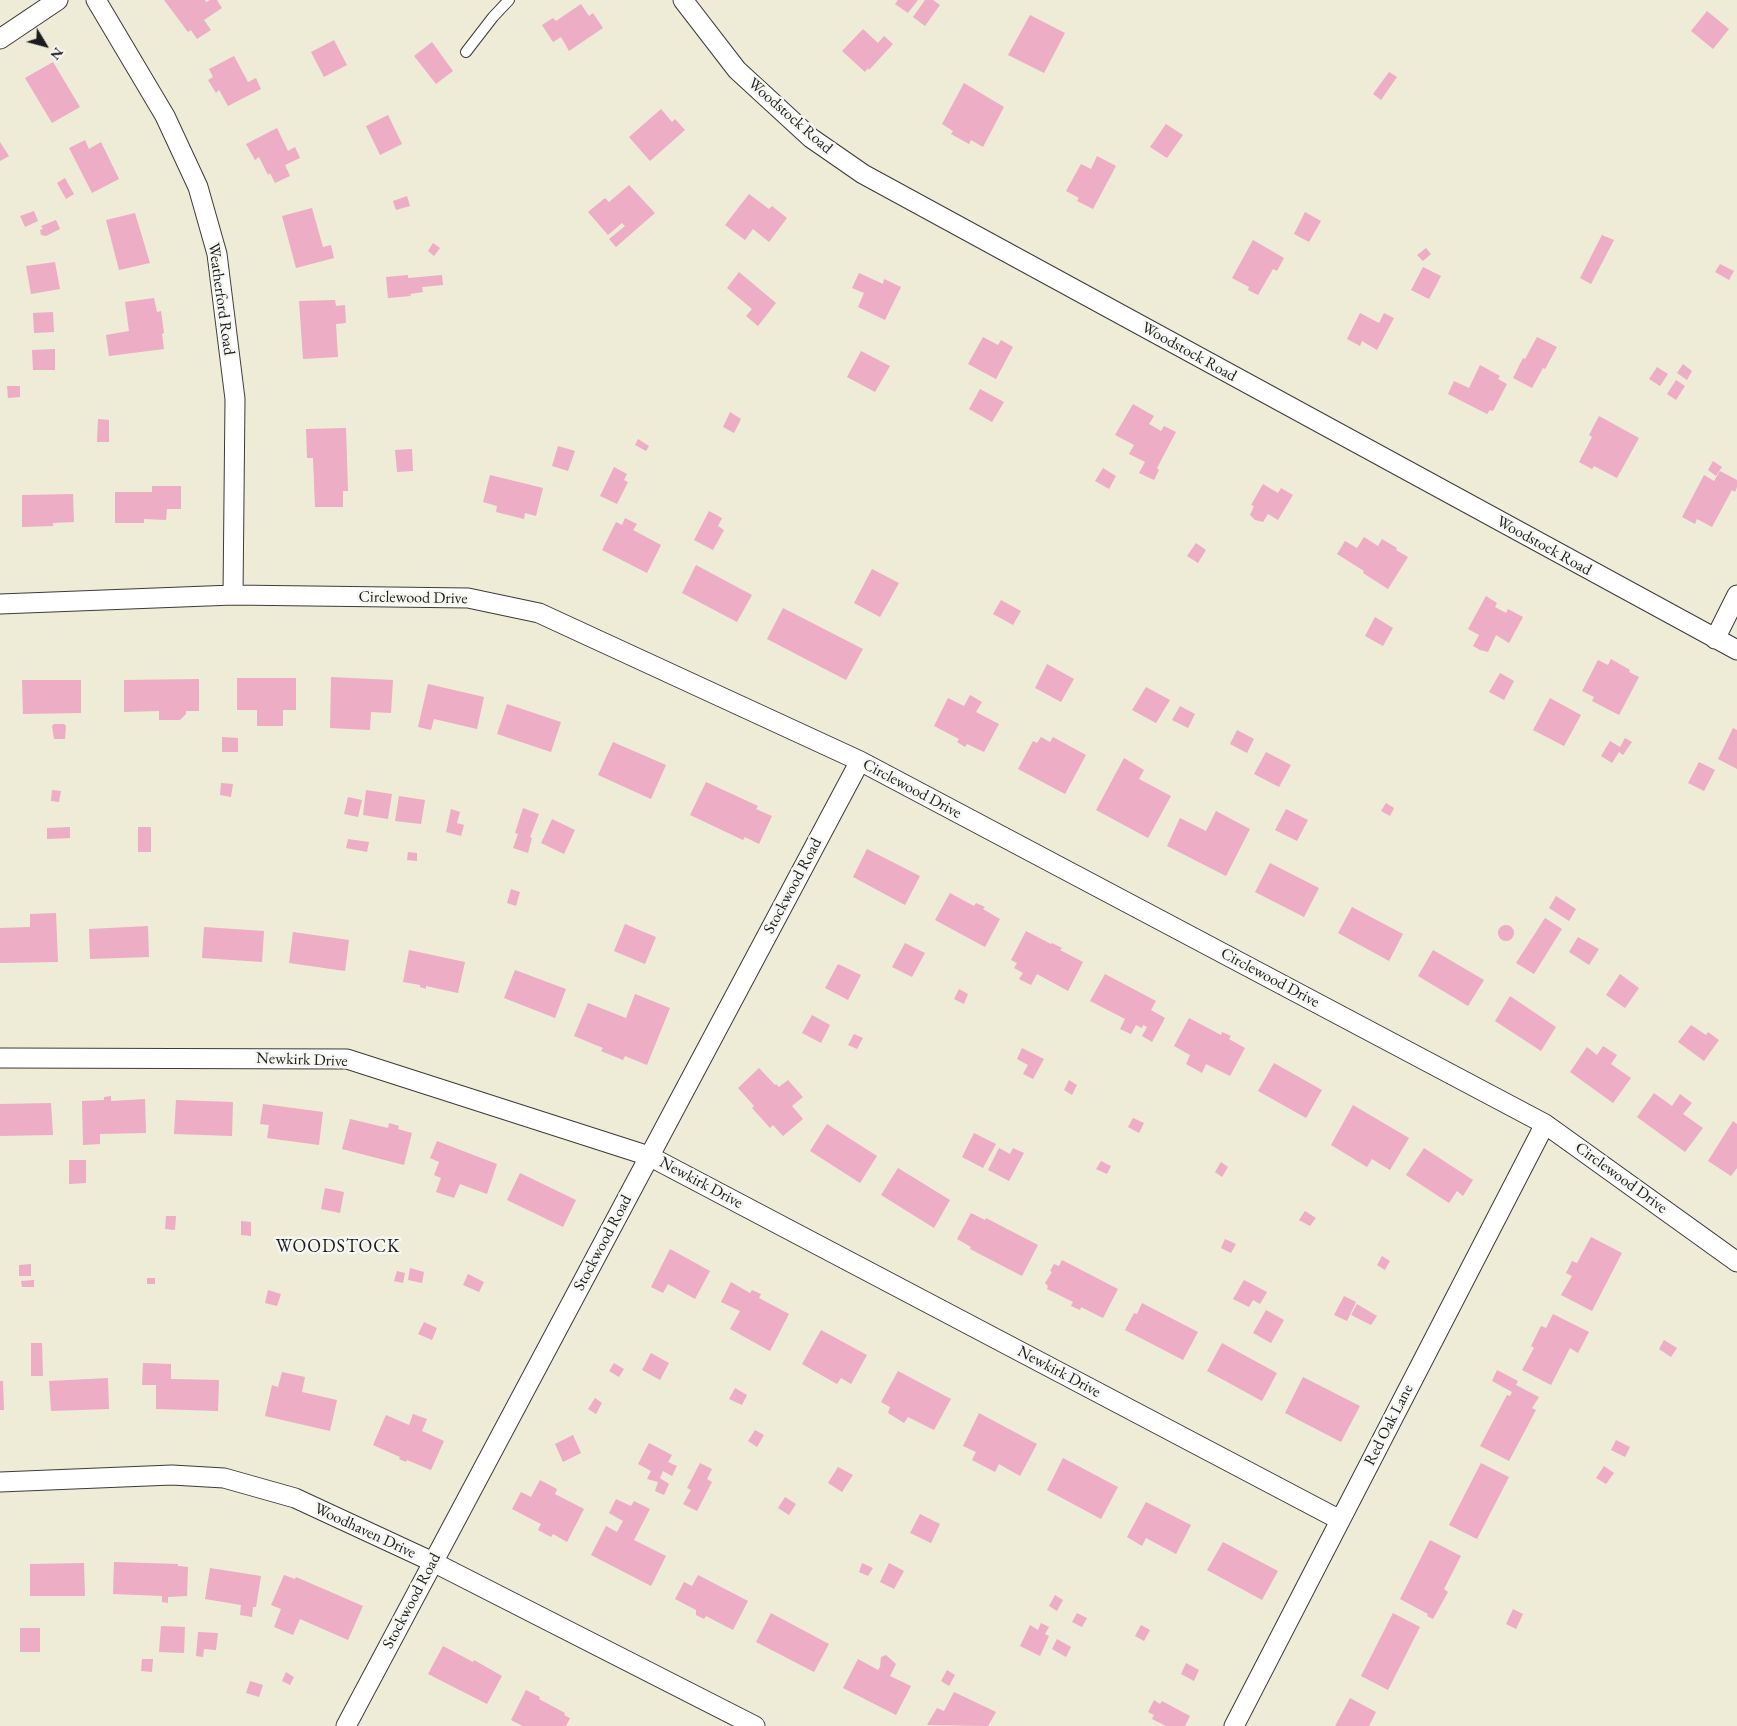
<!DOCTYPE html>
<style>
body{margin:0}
#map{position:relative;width:1737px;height:1726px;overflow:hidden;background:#eeebd7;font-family:"EB Garamond",serif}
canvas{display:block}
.north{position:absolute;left:20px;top:20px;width:50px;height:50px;-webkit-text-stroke:4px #f6f6f2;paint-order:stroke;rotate:127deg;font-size:14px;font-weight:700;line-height:20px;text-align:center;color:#1c1c1c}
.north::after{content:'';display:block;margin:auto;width:18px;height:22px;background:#1c1c1c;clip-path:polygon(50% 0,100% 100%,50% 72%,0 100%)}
</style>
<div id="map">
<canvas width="1737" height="1726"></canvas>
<div class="north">N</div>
</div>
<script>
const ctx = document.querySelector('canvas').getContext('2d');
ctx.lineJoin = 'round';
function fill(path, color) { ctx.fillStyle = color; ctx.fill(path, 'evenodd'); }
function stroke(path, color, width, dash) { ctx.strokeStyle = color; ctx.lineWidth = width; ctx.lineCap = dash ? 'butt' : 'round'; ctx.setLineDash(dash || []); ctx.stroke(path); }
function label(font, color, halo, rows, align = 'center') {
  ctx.font = font + ' "EB Garamond",serif'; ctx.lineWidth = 5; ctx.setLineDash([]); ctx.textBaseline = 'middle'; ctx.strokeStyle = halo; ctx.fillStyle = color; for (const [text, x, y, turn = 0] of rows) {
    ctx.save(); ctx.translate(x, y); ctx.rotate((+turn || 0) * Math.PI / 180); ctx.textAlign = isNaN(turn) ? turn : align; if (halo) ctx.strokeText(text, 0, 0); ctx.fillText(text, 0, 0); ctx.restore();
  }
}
const building = new Path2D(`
 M164,0H205L206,2L210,0H217L222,8L204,20L211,30L197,39L191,30L188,32Z
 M898,0H918L908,13L895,4Z
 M925,0H933L940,5L925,26L913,17Z
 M581,4L589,16L593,13L603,28L569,51L561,37L553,42L542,25L553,18L556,21Z
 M1707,11L1729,29L1713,49L1691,31Z
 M1030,15L1065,33L1044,73L1008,55Z
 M863,29L878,43L884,36L893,44L869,70L868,68L865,72L842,51Z
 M334,40L347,65L324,77L311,52Z
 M432,42L453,71L436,84L414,56Z
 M234,56L248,82L256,78L261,89L228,106L219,90L216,93L208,80L213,77L209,69Z
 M53,62L80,107L52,123L25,78Z
 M1389,72L1397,77L1381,100L1373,94Z
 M964,83L1004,107L983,147L971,140L969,144L951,134L953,131L942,124Z
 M661,109L672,122L675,119L685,130L650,161L629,137Z
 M388,115L402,144L380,155L366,126Z
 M1166,124L1183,135L1167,158L1150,147Z
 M277,128L288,151L295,147L300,158L285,165L290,176L275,183L270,173L268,175L259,157L255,160L246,144Z
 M85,140L89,149L101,142L119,179L92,193L69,148Z
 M0,142L9,156L0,161Z
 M1097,156L1116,166L1093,209L1077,201L1079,198L1066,191L1081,164L1091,169Z
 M65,178L74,194L66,199L57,183Z
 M629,185L655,213L616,247L609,239L625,226L622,223L608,235L588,212L605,198L609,202Z
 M749,194L769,209L772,206L787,218L769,242L753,229L745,240L725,225Z
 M407,196L410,206L396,210L393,201Z
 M312,208L323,247L331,245L334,258L296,268L282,216Z
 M34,211L38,221L25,227L20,216Z
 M1305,212L1321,221L1309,242L1294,234Z
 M135,213L150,263L119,270L106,220Z
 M56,220L60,229L46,236L41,235L40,230L43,229L41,226Z
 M1602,235L1614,240L1591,284L1580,278Z
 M1253,240L1284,258L1277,271L1273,269L1258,295L1248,290L1249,287L1232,278Z
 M433,243L440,248L434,256L428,251Z
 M1426,248L1431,254L1423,261L1417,255Z
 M55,262L60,289L31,294L26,266Z
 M1720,264L1734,271L1729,280L1715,272Z
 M1423,267L1441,276L1429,299L1411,290Z
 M739,272L776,303L758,326L746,316L752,309L727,288Z
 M859,273L883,284L884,279L901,287L885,320L858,307L864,293L852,288Z
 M408,275V278L442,275L443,285L422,287L423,292L410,294L411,296L388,298L386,277Z
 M154,298L157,312L161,311L164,333L162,334L164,349L109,356L106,335L129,331L125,302Z
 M335,300L336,306L345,305L346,323L336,324L338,357L303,359L299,301Z
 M53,312L54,332L34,333L33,313Z
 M1360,313L1379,323L1384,313L1394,318L1377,350L1362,341L1360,346L1347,339Z
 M983,337L998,345L1001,340L1013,347L996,379L968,364Z
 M1537,337L1557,347L1545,369L1543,368L1532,388L1513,378L1523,358L1525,359Z
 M55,349V370H33L32,350Z
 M861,351L890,366L875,392L847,377Z
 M1683,364L1692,371L1687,380L1677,373Z
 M1480,365L1500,376L1498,379L1507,384L1493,411L1490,410L1487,414L1448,394L1454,381L1469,388Z
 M1657,367L1668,374L1660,386L1649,379Z
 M1676,380L1685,386L1676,400L1667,394Z
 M7,386H20V397L8,398Z
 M980,389L1004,402L992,422L969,409Z
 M1133,404L1154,416L1149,424L1161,431L1164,426L1176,432L1157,468L1159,470L1154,480L1139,473L1145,462L1129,454L1134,445L1115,435Z
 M730,412L741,419L734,433L723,427Z
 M1599,416L1639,438L1617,478L1594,466L1592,469L1579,462L1592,437L1589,435Z
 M98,419L109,420V442H97Z
 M346,428L348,491H343V507H315L313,458H307L306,429Z
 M638,439L649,446L646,451L635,445Z
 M558,446L575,451L568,471L552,466Z
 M412,449L413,471L397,472L395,450Z
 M1713,461L1722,467L1716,476L1708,470Z
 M614,467L627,474L624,480L628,482L617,504L600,496Z
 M1103,468L1116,476L1109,489L1095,481Z
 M1720,471L1737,480V487L1735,492L1732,490L1712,527L1697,519L1695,524L1682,517L1704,475L1714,481Z
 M490,475L543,488L536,516L525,513L524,519L496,512L497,506L483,502Z
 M1263,484L1278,493L1281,488L1293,495L1278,520L1268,514L1263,522L1255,520L1250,515L1254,506L1251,505Z
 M152,486H181V509H167L166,520L144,519V523H115V492H152Z
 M73,494L74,522L53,523V526L22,527V495Z
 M709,511L722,518L718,526L724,530L713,550L694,540Z
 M625,518L637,524L633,530L661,545L647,573L602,550L616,522L622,525Z
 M1364,537L1378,546L1382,539L1397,548L1396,550L1408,557L1388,589L1363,573L1364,571L1337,554L1345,541L1357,548Z
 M1196,543L1206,550L1198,563L1187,556Z
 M696,565L752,595L737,622L682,593Z
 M872,569L899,583L880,617L854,603Z
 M1486,596L1497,603L1495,607L1506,613L1508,609L1523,617L1509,643L1496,635L1488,652L1480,650L1473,646L1479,635L1468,629Z
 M1001,600L1021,611L1013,625L993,614Z
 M783,608L863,649L846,680L767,639Z
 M1375,617L1393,628L1383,646L1365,636Z
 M1611,659L1630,670L1629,672L1639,677L1619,715L1592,701L1594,697L1582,691L1598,660L1608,665Z
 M1047,664L1074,679L1061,702L1035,688Z
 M1500,673L1514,681L1504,700L1489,692Z
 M331,677L393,680L391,713L371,712L370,730L330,728Z
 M237,678H296V710H283V726H257V710H237Z
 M199,679V711H186V714L180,720H159V711L124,712V680Z
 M22,680H81V713L23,714Z
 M428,684L484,697L477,729L434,719L431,730L418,727Z
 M1146,687L1170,700L1156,723L1132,710Z
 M970,695L982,702L976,712L999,724L984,752L967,744L965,747L957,742L959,739L934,726L948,698L964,706Z
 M1550,698L1581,715L1564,746L1533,730Z
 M507,704L561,722L551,752L497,734Z
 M1180,706L1195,714L1188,728L1172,720Z
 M54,724H64L66,726L65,739H54L52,726Z
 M1733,728L1737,730V769L1718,759Z
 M1237,730L1254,739L1247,753L1230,744Z
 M222,737L238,738V752H222Z
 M1041,737L1050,742L1053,737L1086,755L1065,794L1018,769L1033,741L1037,743Z
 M1625,738L1632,742L1623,755L1619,752L1612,763L1601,756L1610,741L1620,747Z
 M613,742L666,765L651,799L598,775Z
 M1266,752L1291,765L1279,787L1254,774Z
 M1124,758L1144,770L1139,779L1171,796L1148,838L1096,810Z
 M1699,762L1715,770L1704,791L1688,783Z
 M706,782L758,806L756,809L772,816L759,844L745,837L743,840L690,815Z
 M221,783L233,784L231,797L220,795Z
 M52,790L61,791L59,802L51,801Z
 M366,790L392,794L388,819L363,815Z
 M399,796L425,800L421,824L395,821Z
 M348,797L362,800L358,817L344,814Z
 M1386,803L1394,808L1390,816L1381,811Z
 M523,808L539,814L530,837L532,838L528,853L513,848L518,834L515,833Z
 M451,809L460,812L457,823L464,825L461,836L446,832Z
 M1286,809L1308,820L1297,841L1275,830Z
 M1216,811L1250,829L1226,876L1167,846L1180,818L1206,831Z
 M552,819L575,830L564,854L541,843Z
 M70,827V838L47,839V828Z
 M138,827H151V852H138Z
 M348,839L369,842L367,852L346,848Z
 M867,849L920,876L905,905L853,877Z
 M408,852L417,853V861L407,860Z
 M1270,863L1319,888L1304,917L1255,892Z
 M511,889L520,892L516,906L507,903Z
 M950,893L974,906L976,903L985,907L983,909L1000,919L985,947L935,920Z
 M1556,896L1576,909L1569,921L1549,908Z
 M1352,907L1403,934L1389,961L1338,933Z
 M56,913L58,962L0,963V928L30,927V914Z
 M1545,918L1562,929L1534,974L1516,963Z
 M625,924L656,937L645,964L614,951Z
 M1498 933a8 8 0 1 1 16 0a8 8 0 1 1-16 0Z
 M148,926L149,957L90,959L89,929Z
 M204,927L264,931L262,962L202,958Z
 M1026,931L1051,944L1052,943L1062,948L1060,950L1083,962L1068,991L1037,974L1031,985L1019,979L1023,973L1014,968L1017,963L1011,960Z
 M293,932L349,940L345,971L289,963Z
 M1578,937L1599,949L1589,965L1569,952Z
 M905,943L925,953L912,977L892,967Z
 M409,950L465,962L458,993L426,986V989L420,987V985L403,982Z
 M1433,950L1484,980L1468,1006L1418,976Z
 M838,964L861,975L848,1000L825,988Z
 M515,970L566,989L555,1018L504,998Z
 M1105,974L1156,1001L1151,1010L1165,1018L1152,1042L1142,1036L1147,1027L1143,1025L1142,1028L1136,1025L1131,1034L1120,1029L1125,1019L1090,1001Z
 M1620,974L1639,988L1625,1008L1606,995Z
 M959,989L968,994L964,1004L954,999Z
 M635,994L670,1008L647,1065L625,1056L623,1060L601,1051L603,1048L574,1036L588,1003L626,1018Z
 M1510,996L1556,1027L1541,1051L1495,1021Z
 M812,1015L830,1025L821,1043L802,1033Z
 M1189,1018L1221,1035L1222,1032L1231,1036L1229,1039L1245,1048L1230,1076L1206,1064L1202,1073L1186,1064L1190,1055L1174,1046Z
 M1691,1025L1706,1035L1708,1032L1719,1040L1704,1061L1678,1042Z
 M854,1034L863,1038L857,1049L848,1045Z
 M1603,1046L1617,1055L1611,1064L1631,1078L1613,1103L1570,1072L1587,1047L1597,1055Z
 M1022,1048L1044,1059L1033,1079L1023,1074L1028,1065L1017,1059Z
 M1274,1063L1322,1090L1306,1118L1258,1091Z
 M759,1068L775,1085L776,1084L779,1087L788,1080L803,1097L792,1106L803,1119L783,1136L773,1125L770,1128L752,1108L754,1106L738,1088Z
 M1069,1080L1077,1085L1072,1095L1064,1090Z
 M1654,1093L1672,1106L1680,1094L1692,1103L1683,1114L1703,1128L1685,1152L1637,1117Z
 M111,1096V1101L145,1099L146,1133L100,1134V1144L83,1145L82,1101L104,1100V1097Z
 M176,1100L233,1102L232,1136L174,1134Z
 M51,1103L53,1135L0,1136V1104Z
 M263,1104L323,1112L319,1145L267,1138L269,1125L260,1124Z
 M1353,1105L1409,1138L1390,1170L1372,1159L1367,1167L1331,1145Z
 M1133,1118L1144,1123L1139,1133L1128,1127Z
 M350,1119L388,1128L389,1123L399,1126L398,1129L412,1133L404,1165L342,1149Z
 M1733,1121L1737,1124V1168L1731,1176L1708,1161Z
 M827,1124L877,1156L860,1183L810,1151Z
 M974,1133L996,1144L983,1168L962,1157Z
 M437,1141L497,1164L487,1194L460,1184L454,1198L436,1192L441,1178L434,1175L439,1162L430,1158Z
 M999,1148L1010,1154L1013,1148L1024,1153L1009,1181L988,1170Z
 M1424,1148L1473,1180L1463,1196L1457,1191L1449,1203L1406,1175Z
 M69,1160H86V1183L69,1184Z
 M1101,1161L1111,1166L1107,1174L1096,1169Z
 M1221,1162L1228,1167L1222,1177L1215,1172Z
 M898,1168L950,1200L934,1228L881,1195Z
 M520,1173L576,1200L563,1227L507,1200Z
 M325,1188L344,1192L340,1213L321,1209Z
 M1305,1211L1316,1218L1310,1226L1299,1220Z
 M971,1213L985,1220L986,1218L1038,1245L1022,1276L970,1249L971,1247L957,1239Z
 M166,1216H176L175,1230L165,1229Z
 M241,1221L251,1222V1236L241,1235Z
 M1591,1237L1622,1253L1592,1311L1561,1295L1572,1276L1566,1273L1572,1261L1577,1263Z
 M1225,1239L1236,1244L1231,1253L1221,1248Z
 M670,1249L710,1271L695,1299L668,1284L663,1293L651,1287Z
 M1382,1256L1390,1261L1385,1270L1377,1265Z
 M1062,1260L1118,1289L1103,1318L1081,1307L1080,1310L1071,1306L1073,1302L1047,1289L1048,1286L1045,1283L1052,1272L1050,1271L1054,1264L1059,1266Z
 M31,1264V1276H19V1265Z
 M410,1268L424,1272L422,1283L408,1280Z
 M397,1271L405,1273L403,1283L394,1281Z
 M468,1274L484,1282L479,1292L463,1285Z
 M147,1278H155V1284H147Z
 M34,1280V1287H22L21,1281Z
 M1244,1280L1267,1292L1260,1304L1253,1300L1249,1307L1233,1299Z
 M731,1282L750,1293L752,1290L761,1294L759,1298L789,1314L770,1351L730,1329L740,1311L721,1302Z
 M268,1290L281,1294L277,1306L265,1303Z
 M1344,1296L1356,1302L1347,1321L1334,1315Z
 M1142,1303L1198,1332L1183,1360L1125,1330L1134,1313L1137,1314Z
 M1357,1304L1377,1316L1371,1325L1351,1315Z
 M1266,1310L1284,1320L1271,1343L1253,1333Z
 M1553,1314L1589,1332L1578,1353L1570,1348L1551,1385L1522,1370L1534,1348L1531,1346L1541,1326L1546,1328Z
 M424,1322L437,1328L432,1340L418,1334Z
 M821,1330L867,1355L851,1384L841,1378L837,1384L802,1364Z
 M1664,1340L1677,1348L1671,1357L1659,1349Z
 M31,1343H42L43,1376H31Z
 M1222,1343L1277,1373L1262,1401L1207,1371Z
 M651,1353L669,1363L660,1380L642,1370Z
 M143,1363L171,1364V1379L219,1380L218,1411L156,1409V1385H142Z
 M614,1363L624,1369L619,1377L609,1371Z
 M1497,1370L1518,1381L1516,1385L1539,1397L1532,1408L1536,1410L1509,1461L1480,1446L1507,1395L1510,1396L1512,1392L1492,1381Z
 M898,1371L951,1399L934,1430L908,1417L904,1423L888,1413L890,1407L881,1402Z
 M282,1372L305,1377L302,1392L337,1400L330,1431L265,1416L272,1385L278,1387Z
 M1303,1377L1360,1406L1341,1442L1285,1413Z
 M108,1378L109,1409L51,1411L49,1381Z
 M0,1381H3L4,1410H0Z
 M735,1388L747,1395L742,1405L729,1399Z
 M595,1398L602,1403L596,1414L588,1409Z
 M979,1413L1037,1444L1020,1476L999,1464L995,1472L972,1460L976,1452L963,1446Z
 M413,1414L427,1419L422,1431L444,1441L431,1470L407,1460L406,1462L399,1459L400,1457L373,1445L386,1415L409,1425Z
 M755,1430L764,1435L757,1447L748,1441Z
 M573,1435L581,1453L563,1462L555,1444Z
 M1616,1440L1630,1447L1625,1457L1611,1450Z
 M649,1443L672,1455L668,1462L677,1466L672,1476L663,1471L660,1478L669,1484L664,1495L655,1491L658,1482L647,1479L651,1471L638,1464Z
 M1063,1458L1118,1487L1101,1519L1047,1490Z
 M700,1463L712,1469L707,1479L712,1482L697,1511L683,1504L691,1490L687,1488Z
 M1481,1463L1509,1477L1477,1539L1449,1525Z
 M1604,1466L1614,1473L1606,1484L1596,1478Z
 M838,1467L853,1475L842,1492L828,1483Z
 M540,1480L557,1489L555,1494L584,1509L567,1542L553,1534L551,1537L538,1530L541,1524L512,1509L521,1492L531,1497Z
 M785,1497L796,1504L789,1515L778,1508Z
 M616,1499L631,1506L634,1501L650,1509L634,1540L666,1556L651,1586L591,1555L606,1526L617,1532L623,1521L609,1513Z
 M1146,1502L1191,1525L1176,1554L1146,1538L1142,1546L1127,1537Z
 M920,1514L940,1524L931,1543L910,1533Z
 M1430,1540L1461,1556L1444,1589L1448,1592L1433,1619L1427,1616L1428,1614L1400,1599Z
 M1223,1542L1278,1571L1262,1600L1207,1570Z
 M114,1562L178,1564V1566L188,1567L187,1596L168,1597V1603L162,1602V1596L113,1594Z
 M84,1563L85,1596H30V1564Z
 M862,1563L873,1568L868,1576L859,1572Z
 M889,1563L904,1571L894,1589L880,1582Z
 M210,1568L261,1576L256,1607H253L252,1617L240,1615L241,1605L205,1599Z
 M284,1575L295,1579L296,1577L363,1606L348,1640L300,1619L293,1635L274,1627L281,1609L271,1605Z
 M698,1575L748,1601L733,1630L706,1616L704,1619L696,1615V1610L675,1599L684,1582L692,1586Z
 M1055,1595L1063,1600L1057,1611L1049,1606Z
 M1513,1609L1523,1614L1516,1629L1506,1624Z
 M771,1613L829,1644L814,1672L756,1642Z
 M1077,1613L1087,1618L1082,1627L1072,1622Z
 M1393,1613L1420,1627L1388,1690L1361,1676Z
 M1041,1623L1049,1627L1045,1634L1049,1636L1040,1656L1020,1646L1030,1625L1038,1630Z
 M1141,1625L1150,1630L1144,1641L1135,1636Z
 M161,1626L185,1627L184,1653L159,1652Z
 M20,1628H40V1652H20Z
 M198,1632L218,1633L216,1650L204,1649L203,1657L196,1656Z
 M1057,1639L1071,1647L1066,1657L1052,1649Z
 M443,1646L473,1662L474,1660L502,1676L487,1704L428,1674Z
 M886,1655L896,1664L890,1676L911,1686L896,1715L843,1688L858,1659L878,1670L880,1667L881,1657Z
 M142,1659H153L152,1672L141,1671Z
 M1186,1663L1199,1670L1194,1681L1181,1674Z
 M947,1670L955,1675L949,1686L941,1681Z
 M286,1672L294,1677L290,1685L282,1681Z
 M250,1681L263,1685L259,1697L246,1693Z
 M526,1690L540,1697L539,1699L565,1713L564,1715L570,1718L566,1726H523L511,1720Z
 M954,1692L996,1712L988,1726L927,1725L937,1708L944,1711Z
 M1350,1698L1376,1712L1369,1726H1335Z
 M1154,1700L1160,1704L1162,1701L1190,1716L1185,1726H1166L1152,1719L1154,1715L1148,1712Z`);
const service = new Path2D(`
 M466,52L493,17L509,0`);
const minor = new Path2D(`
 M96,0L165,116L198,187L217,254L235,399L233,595
 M683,0L737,70L811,138L863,174L1737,650
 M0,39L58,0
 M0,604L233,595L468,598L539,613L860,761L1545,1124L1737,1262
 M1715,639L1737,595
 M0,1058L347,1059L649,1156L1340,1520
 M0,1482L172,1475L224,1478L295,1498L433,1562L755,1726
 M346,1726L860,761
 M1234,1726L1545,1124`);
const streetNames = [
 ["Woodstock Road",790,116,41],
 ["Weatherford Road",221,299,82],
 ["Woodstock Road",1189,352,29],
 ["Woodstock Road",1544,546,29],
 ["Circlewood Drive",413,598,1],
 ["Circlewood Drive",912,789,28],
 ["Stockwood Road",793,886,-62],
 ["Circlewood Drive",1270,978,28],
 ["Newkirk Drive",302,1060,2],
 ["Circlewood Drive",1621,1178,36],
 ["Newkirk Drive",701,1183,28],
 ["Stockwood Road",603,1243,-62],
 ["Newkirk Drive",1059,1372,28],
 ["Red Oak Lane",1389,1425,-63],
 ["Woodhaven Drive",365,1531,25],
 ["Stockwood Road",412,1601,-62]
];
const neighbourhoodNames = [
 ["WOODSTOCK",338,1247]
];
fill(building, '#ecadc5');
stroke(service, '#3c3b38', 12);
stroke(minor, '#3c3b38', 21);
stroke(service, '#fff', 10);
stroke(minor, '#fff', 19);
label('16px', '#1c1c1c', '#f6f6f2', streetNames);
ctx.letterSpacing = '1px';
label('18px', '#1c1c1c', '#f6f6f2', neighbourhoodNames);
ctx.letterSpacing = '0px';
</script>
